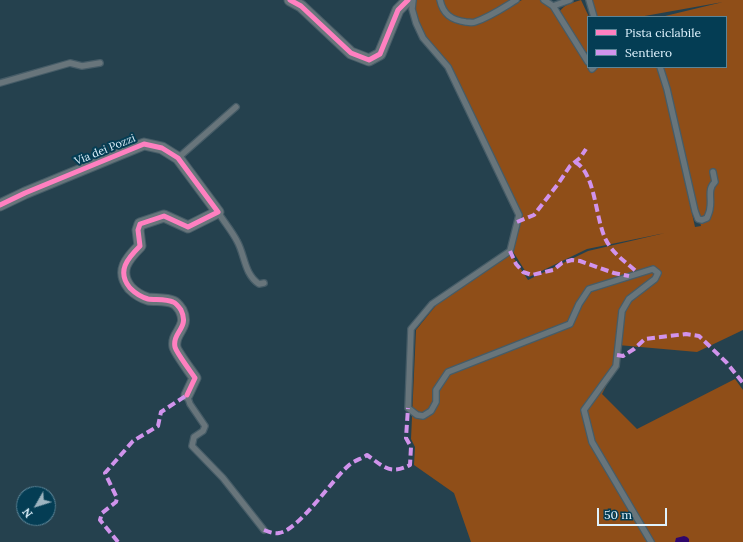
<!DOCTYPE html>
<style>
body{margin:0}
#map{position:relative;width:743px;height:542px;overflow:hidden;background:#25414e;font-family:Lora,serif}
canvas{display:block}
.legend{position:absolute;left:587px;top:16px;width:140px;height:52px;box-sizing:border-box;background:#043d54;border:1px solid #5c8598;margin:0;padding:5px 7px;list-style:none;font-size:12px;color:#dff2fd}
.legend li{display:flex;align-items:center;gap:8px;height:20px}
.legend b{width:20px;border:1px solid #5c8598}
.north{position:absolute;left:16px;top:486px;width:40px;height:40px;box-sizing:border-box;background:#043d54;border:1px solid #5c8598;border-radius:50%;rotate:231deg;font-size:11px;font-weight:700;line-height:16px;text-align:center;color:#dff2fd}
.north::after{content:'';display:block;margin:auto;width:14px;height:18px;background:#9eb4c0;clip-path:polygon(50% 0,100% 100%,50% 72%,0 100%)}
.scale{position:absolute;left:597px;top:508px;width:70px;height:18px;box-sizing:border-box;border:2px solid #dff2fd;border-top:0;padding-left:5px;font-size:12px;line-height:14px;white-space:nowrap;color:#dff2fd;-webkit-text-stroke:3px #043d54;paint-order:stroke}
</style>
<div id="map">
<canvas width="743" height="542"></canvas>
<ul class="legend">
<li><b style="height:5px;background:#ff80c0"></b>Pista ciclabile</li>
<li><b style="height:5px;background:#d193ec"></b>Sentiero</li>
</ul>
<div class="north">N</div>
<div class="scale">50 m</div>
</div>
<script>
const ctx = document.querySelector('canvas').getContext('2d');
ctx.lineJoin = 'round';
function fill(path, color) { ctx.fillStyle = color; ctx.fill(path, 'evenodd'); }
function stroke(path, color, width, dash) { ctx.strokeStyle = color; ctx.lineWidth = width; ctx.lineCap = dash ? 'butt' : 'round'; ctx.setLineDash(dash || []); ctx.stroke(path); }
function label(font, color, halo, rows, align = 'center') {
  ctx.font = font + ' Lora,serif'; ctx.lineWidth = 4; ctx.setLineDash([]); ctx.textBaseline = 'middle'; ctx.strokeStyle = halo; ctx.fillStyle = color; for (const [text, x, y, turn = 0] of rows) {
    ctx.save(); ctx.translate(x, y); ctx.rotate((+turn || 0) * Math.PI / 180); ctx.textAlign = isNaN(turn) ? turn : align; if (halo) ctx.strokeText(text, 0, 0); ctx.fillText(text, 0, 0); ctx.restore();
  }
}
const green = new Path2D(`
 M416,0H437L440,9L446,18L456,23L473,25L522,0H540L552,7L592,72L597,67H657L665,90L695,227L701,226L670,88L663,67H726V17H661L723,2L639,17H596L592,0H743V330L697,352L618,345L616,366L602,394L637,429L735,379L743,390V542H471L454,493L414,465L415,447L411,439L416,330L437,304L511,254L528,280L588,251L665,233L587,249L529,277L512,250L521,215L450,66L425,37L418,22L415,9ZM638,276L591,292L581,306L589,289Z
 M442,0H511C499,7 487,16 474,19C471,20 468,19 465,19C452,18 445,12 442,0Z
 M581,0L589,17H588V51L585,53L560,11C565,4 572,3 581,0Z`);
const water = new Path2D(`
 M684,536L687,537L689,539V542H675L676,538Z`);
const service = new Path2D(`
 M413,0L412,9L416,23L423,38L448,67L519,215L510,251L432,304L411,329L408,408L417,415L423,416L431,411L436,402V390L448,372L570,324L579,304L589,289L653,269L658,273L655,279L629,299L622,311L616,366L584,410L592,442L651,542
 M440,0C443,14 451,20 466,22C469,22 472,23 475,22C490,17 503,8 516,0
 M544,0L553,6L588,62
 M589,0L594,17
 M553,6L570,0
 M591,67L592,69L594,67
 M660,67L667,89L695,211L698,219L702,220L707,218C708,215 710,211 710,208C712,199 707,189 715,182L713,172
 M0,83L70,63L82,66L100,63
 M178,158L236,107
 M218,212C224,222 232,231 237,241C245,255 244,274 259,284L264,283
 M187,395L190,404L205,426L203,431L194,437L192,446L223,478L264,530`);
const minor = new Path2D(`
 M290,0L301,6L351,53L369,60L380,54L398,10L408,0
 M0,205L25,193L144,144L162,148L178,158L218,212L188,227L164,216L140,224L138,230L140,246C128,258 116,271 130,288C135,293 141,297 148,299C155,300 167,299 173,302C176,303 179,307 181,310C190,328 172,332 175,347C176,352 191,372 195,378L187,395`);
const quiet = new Path2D(`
 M575,162C596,173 595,219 606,240C613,254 626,262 638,273
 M517,222L534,215L558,184L570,166L580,158L586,149
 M510,251L516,264L523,272L532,275L553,270L562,263L572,260L580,261L614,273L629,276
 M617,355L623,356L634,349L645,339L686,334L699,336L727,363L743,383
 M264,530C269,532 274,534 279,533C299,530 332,480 348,466C353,461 361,459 367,455C384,467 390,475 410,465L411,447L406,438L408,408
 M118,542L100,520L102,513L116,502L117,498L105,473L133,441L158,426L161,412L187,395`);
const cycleway = new Path2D(`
 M290,0L301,6L351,53L369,60L380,54L398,10L408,0
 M0,205L25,193L144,144L162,148L178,158L218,212L188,227L164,216L140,224L138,230L140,246C128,258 116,271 130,288C135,293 141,297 148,299C155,300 167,299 173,302C176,303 179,307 181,310C190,328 172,332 175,347C176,352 191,372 195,378L187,395`);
const streetNames = [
 ["Via dei Pozzi",105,150,-22]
];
fill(green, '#8f4e18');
fill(water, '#30066a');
stroke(service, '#465c67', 8);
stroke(minor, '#465c67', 13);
stroke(service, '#68757b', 5.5);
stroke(minor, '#68757b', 11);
stroke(quiet, '#d193ec', 4, [8, 4]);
stroke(cycleway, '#ff80c0', 5);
label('11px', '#dff2fd', '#043d54', streetNames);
</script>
